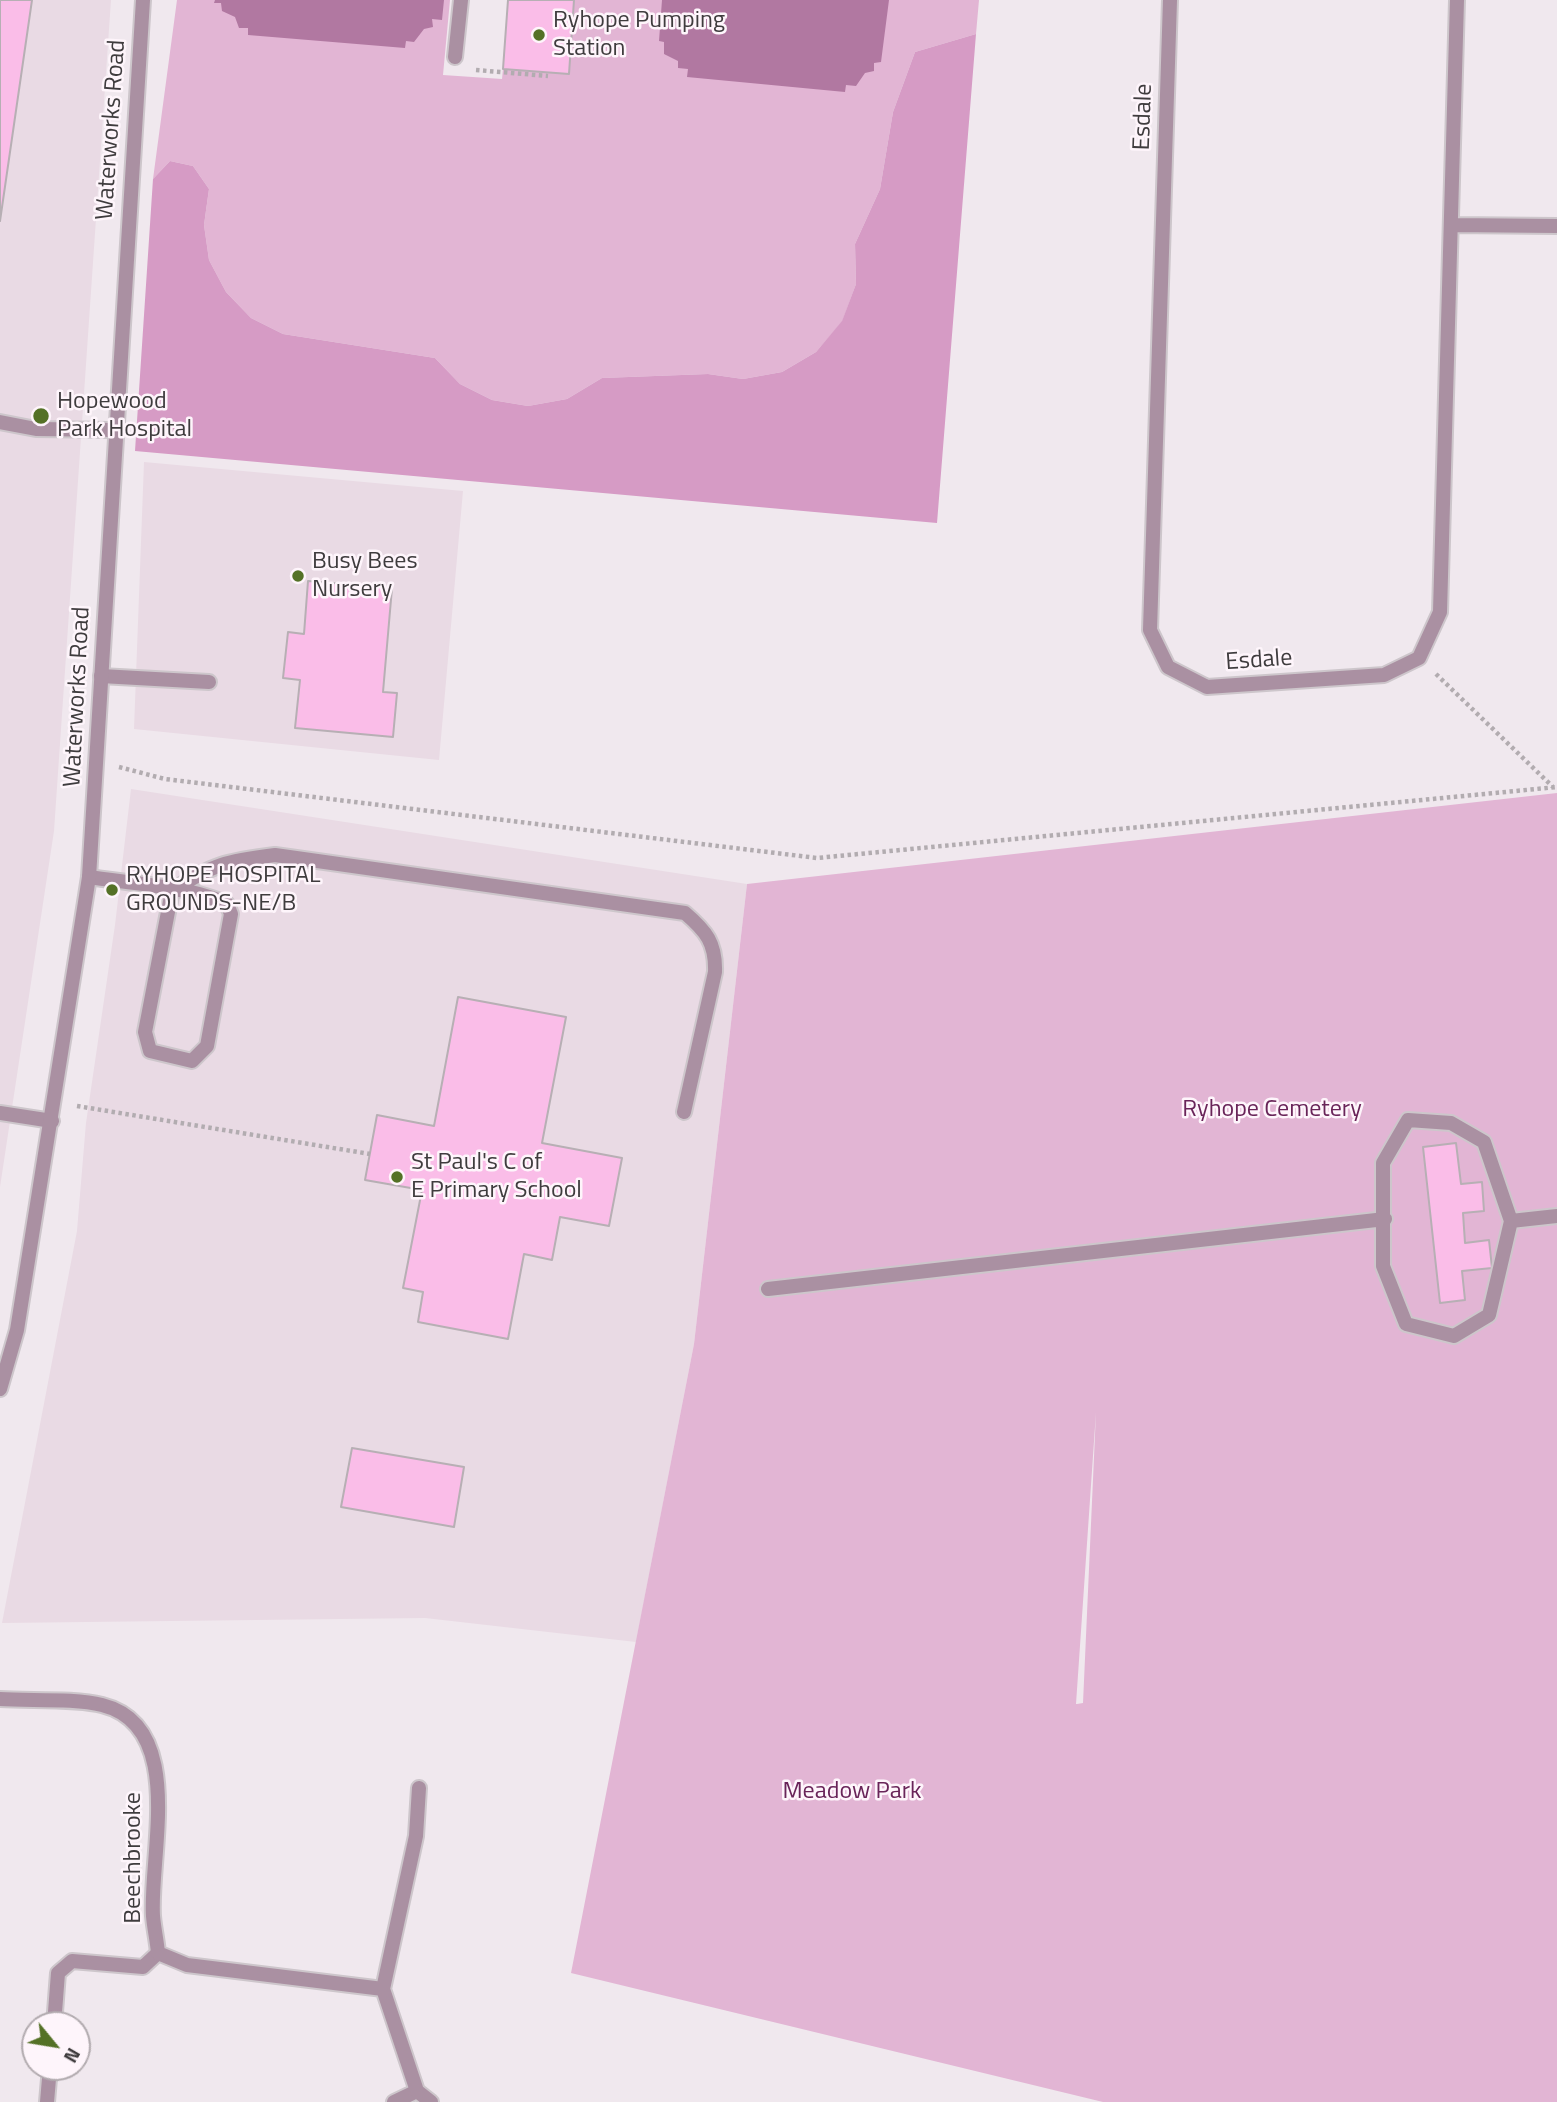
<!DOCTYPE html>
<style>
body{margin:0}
#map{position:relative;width:1557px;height:2102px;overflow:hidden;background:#f0e8ee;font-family:"Titillium Web",sans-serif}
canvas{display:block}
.north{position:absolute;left:21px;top:2011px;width:70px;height:70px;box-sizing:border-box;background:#fef5fb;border:2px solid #b2abaf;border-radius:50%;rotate:120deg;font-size:19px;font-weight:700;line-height:28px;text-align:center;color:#3f3c3e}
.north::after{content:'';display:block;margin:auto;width:24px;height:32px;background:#547126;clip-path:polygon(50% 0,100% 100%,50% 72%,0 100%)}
</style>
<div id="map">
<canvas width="1557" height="2102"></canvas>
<div class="north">N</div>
</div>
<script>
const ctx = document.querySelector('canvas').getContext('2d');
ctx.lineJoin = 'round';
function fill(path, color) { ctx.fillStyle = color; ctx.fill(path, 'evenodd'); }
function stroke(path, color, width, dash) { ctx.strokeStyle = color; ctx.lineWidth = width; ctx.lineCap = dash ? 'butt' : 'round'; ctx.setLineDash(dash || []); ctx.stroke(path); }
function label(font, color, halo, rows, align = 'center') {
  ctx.font = font + ' "Titillium Web",sans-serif'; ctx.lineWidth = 5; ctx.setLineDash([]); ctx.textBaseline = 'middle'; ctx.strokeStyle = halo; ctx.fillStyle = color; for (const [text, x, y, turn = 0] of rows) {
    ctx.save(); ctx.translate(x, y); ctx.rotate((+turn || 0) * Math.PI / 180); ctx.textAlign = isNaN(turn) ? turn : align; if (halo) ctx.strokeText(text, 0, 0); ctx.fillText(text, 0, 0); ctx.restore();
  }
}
const built = new Path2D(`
 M0,0H111L54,831L0,1187Z
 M144,462L463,491L439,760L134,729Z
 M131,789L747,884L694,1344L636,1642L425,1618L2,1623L77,1231L86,1123L115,925Z`);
const green = new Path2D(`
 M177,0H450L443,75L502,79L503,69L569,74L574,0H979L976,34L915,52L893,112L880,189L855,244L856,284L842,322L816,352L782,372L743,379L708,374L602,378L567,399L528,406L492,400L460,384L435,358L283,334L251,318L226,292L209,260L204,225L209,189L193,166L170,161L153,179Z
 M1557,793V2102H1103L571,1973L694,1344L747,884ZM1096,1412L1083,1703L1077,1704H1076Z`);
const forest = new Path2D(`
 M976,34L937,523L135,451L153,179L170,161L193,166L209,189L204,225L209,260L226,292L251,318L283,334L435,358L460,384L492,400L528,406L567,399L602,378L708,374L743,379L782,372L816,352L842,321L856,284L855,244L880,189L893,112L915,52Z`);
const water = new Path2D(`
 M215,0H444L442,20L432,19L433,27L424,29L414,42L406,41L405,48L248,35V28H239L235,17L222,11L221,3H214Z
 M662,0H889L881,62L874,63V71L865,73L856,86L846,85L845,92L687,77L688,69L678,68V61L664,54V42L659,41Z`);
const building = new Path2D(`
 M0,0H32L0,221Z
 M508,0H574L569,74L503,69Z
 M308,581L392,588L383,692L397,693L393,737L295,728L300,680L283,678L288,632L304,634Z
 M458,997L566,1017L542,1143L622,1158L609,1226L560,1217L552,1260L524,1254L508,1339L418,1322L423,1292L403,1288L422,1190L365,1180L377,1115L434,1126Z
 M1456,1143L1461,1184L1482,1182L1484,1211L1463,1213L1465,1243L1489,1240L1492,1268L1462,1271L1465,1300L1440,1303L1423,1147Z
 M352,1448L464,1467L454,1527L341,1507Z`);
const path = new Path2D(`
 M476,70L548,76
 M1436,674L1553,787
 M119,767L165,779L817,858L1557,787
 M77,1106L370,1154`);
const service = new Path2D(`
 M455,57L461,0
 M0,422L36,429L115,430
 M101,676L209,682
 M89,877C129,883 192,887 227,904L231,914L207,1046L192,1061L150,1051L145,1032L172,891C213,864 227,861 275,855L685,913C706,931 716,943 715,972L684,1112
 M0,1113L52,1121
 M1408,1120L1451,1123L1484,1142L1511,1221L1489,1315L1454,1336L1406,1324L1383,1266V1163Z
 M1511,1221L1557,1216
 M768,1289L1385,1219
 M54,2025L58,1973L72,1961L143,1967L158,1953
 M47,2102L50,2067
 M394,2102L417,2091`);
const minor = new Path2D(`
 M1170,0L1150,630L1168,667L1207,687L1384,675L1419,658L1440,612L1457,0
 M1451,225L1557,226
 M0,1389L17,1330L89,877L143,0
 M0,1699C29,1701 75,1698 102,1705C187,1726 149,1855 153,1916C154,1928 157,1941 158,1953L187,1965L383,1989L417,2091L431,2102
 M383,1989L416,1836L419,1788`);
const markers = [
 [539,35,7,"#547126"],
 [41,416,9,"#547126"],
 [298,576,7,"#547126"],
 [112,890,7,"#547126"],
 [397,1177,7,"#547126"]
];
const poiNames = [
 ["Ryhope Pumping",553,21],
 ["Station",553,49],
 ["Hopewood",57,402],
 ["Park Hospital",57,430],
 ["Busy Bees",312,562],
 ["Nursery",312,590],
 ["RYHOPE HOSPITAL",126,876],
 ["GROUNDS-NE/B",126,904],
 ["St Paul's C of",411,1163],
 ["E Primary School",411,1191]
];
const streetNames = [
 ["Esdale",1144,117,-88],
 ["Waterworks Road",112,130,-86],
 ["Esdale",1259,661,-4],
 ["Waterworks Road",78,697,-87],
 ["Beechbrooke",134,1858,-90]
];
const parkNames = [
 ["Ryhope Cemetery",1272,1110],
 ["Meadow Park",852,1792]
];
fill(built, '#e9dae4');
fill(green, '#e2b5d4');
fill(forest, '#d69bc5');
fill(water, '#b178a1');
fill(building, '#fabde8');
stroke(building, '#b7afb4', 2);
stroke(service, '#cdc6cb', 18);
stroke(minor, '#cdc6cb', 18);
stroke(path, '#b2acb0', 4.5, [3.5, 3.5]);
stroke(service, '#aa90a2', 14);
stroke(minor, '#aa90a2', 14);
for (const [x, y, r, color] of markers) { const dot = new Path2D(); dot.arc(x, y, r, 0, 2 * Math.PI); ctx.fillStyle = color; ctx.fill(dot); stroke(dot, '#fef5fb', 2.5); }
label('24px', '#3f3c3e', '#fef5fb', poiNames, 'left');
label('24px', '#3f3c3e', '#fef5fb', streetNames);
label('24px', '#692459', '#fef5fb', parkNames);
</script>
